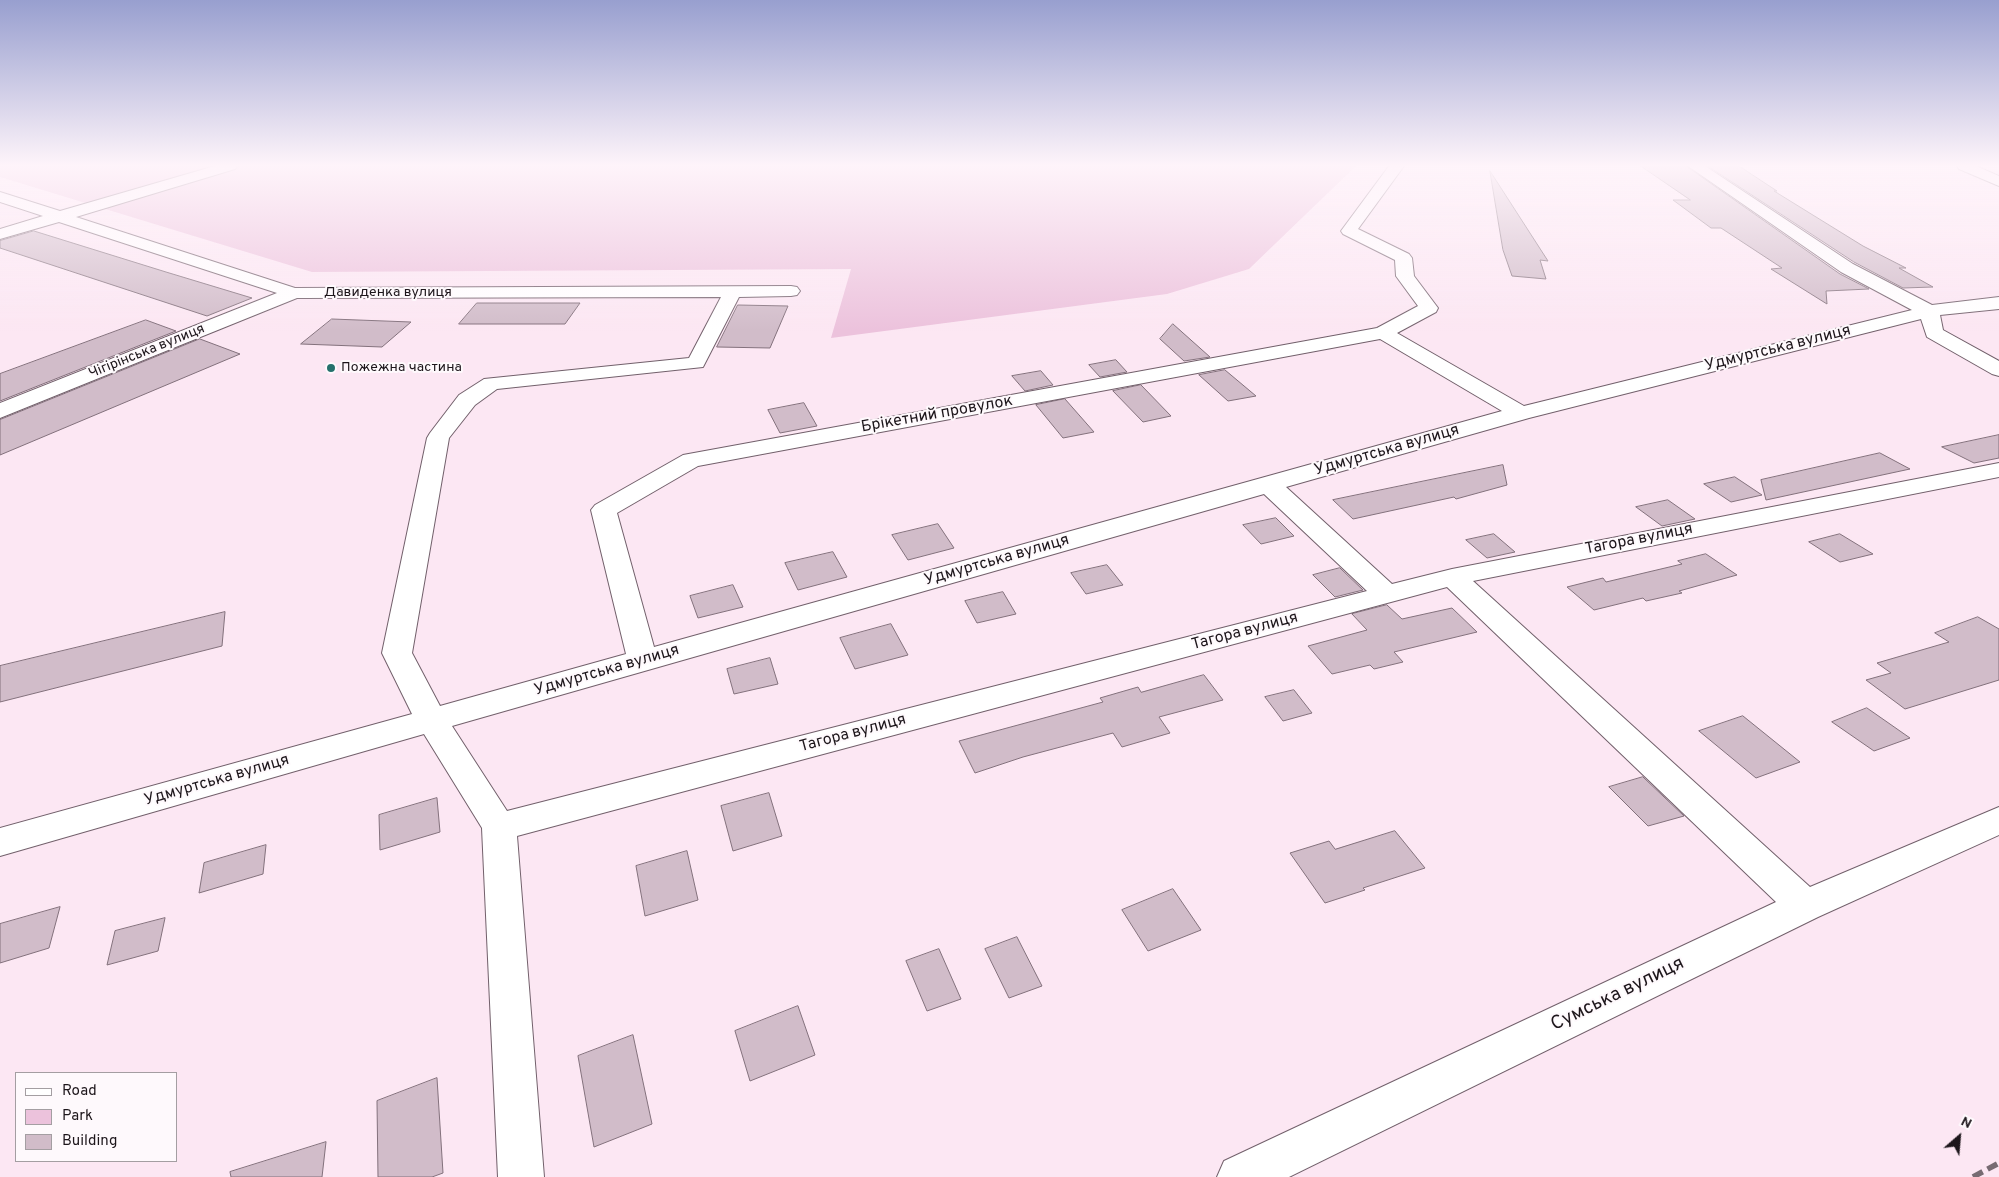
<!DOCTYPE html>
<meta charset="utf-8">
<style>
body{margin:0}
#map{position:relative;width:1999px;height:1177px;overflow:hidden;background:#fce7f3;font-family:Overpass,sans-serif}
canvas{display:block}
.legend{position:absolute;left:15px;top:1072px;width:162px;height:90px;box-sizing:border-box;background:#fef9fc;border:1px solid #a49ea2;margin:0;padding:6px 9px;list-style:none;font-size:15px;color:#1d161b}
.legend li{display:flex;align-items:center;gap:10px;height:25px}
.legend b{width:25px;border:1px solid #a49ea2}
.north{position:absolute;left:1934px;top:1112px;width:50px;height:50px;-webkit-text-stroke:4px #fef9fc;paint-order:stroke;rotate:27deg;font-size:14px;font-weight:700;line-height:20px;text-align:center;color:#1d161b}
.north::after{content:'';display:block;margin:auto;width:18px;height:22px;background:#1d161b;clip-path:polygon(50% 0,100% 100%,50% 72%,0 100%)}
</style>
<div id="map">
<canvas width="1999" height="1177"></canvas>
<ul class="legend">
<li><b style="height:6px;background:#fff"></b>Road</li>
<li><b style="height:14px;background:#ecc2dc"></b>Park</li>
<li><b style="height:14px;background:#d1bcc9"></b>Building</li>
</ul>
<div class="north">N</div>
</div>
<script>
const ctx = document.querySelector('canvas').getContext('2d');
ctx.lineJoin = 'round';
function fill(path, color) { ctx.fillStyle = color; ctx.fill(path, 'evenodd'); }
function stroke(path, color, width, dash) { ctx.strokeStyle = color; ctx.lineWidth = width; ctx.lineCap = dash ? 'butt' : 'round'; ctx.setLineDash(dash || []); ctx.stroke(path); }
function label(font, color, halo, rows, align = 'center') {
  ctx.font = font + ' Overpass,sans-serif'; ctx.lineWidth = 4; ctx.setLineDash([]); ctx.textBaseline = 'middle'; ctx.strokeStyle = halo; ctx.fillStyle = color; for (const [text, x, y, turn = 0] of rows) {
    ctx.save(); ctx.translate(x, y); ctx.rotate((+turn || 0) * Math.PI / 180); ctx.textAlign = isNaN(turn) ? turn : align; if (halo) ctx.strokeText(text, 0, 0); ctx.fillText(text, 0, 0); ctx.restore();
  }
}
const green = new Path2D(`
 M0,166H1356L1249,269L1167,294L831,338L851,269L312,272L0,177Z`);
const building = new Path2D(`
 M1641,166H1686L1840,274L1869,289L1826,291L1827,304L1771,269L1782,268L1721,228H1711L1673,200H1690Z
 M1708,166H1739L1777,191H1774L1863,246L1906,268H1899L1933,287L1903,288L1854,262Z
 M1490,171L1548,261L1540,260L1546,279L1512,276L1503,250Z
 M34,231L166,272L252,298L207,316L0,248V241Z
 M477,303H580L565,324H459Z
 M738,305L788,306L770,348L717,347Z
 M332,319L411,322L382,347L301,344Z
 M146,320L176,331L0,401V374Z
 M1173,324L1210,357L1184,361L1160,339Z
 M200,339L240,354L0,455V420Z
 M1116,360L1127,372L1100,377L1089,365Z
 M1225,370L1256,396L1228,401L1199,375Z
 M1041,371L1053,385L1025,391L1012,376Z
 M1141,385L1171,416L1143,422L1113,391Z
 M1065,399L1094,432L1063,438L1036,405Z
 M804,403L817,426L780,433L768,410Z
 M1999,435V458L1974,463L1942,447Z
 M1880,453L1910,469L1766,500L1761,480Z
 M1503,465L1507,485L1456,499L1454,497L1353,519L1333,500Z
 M1735,477L1762,495L1731,502L1704,484Z
 M1668,500L1695,519L1662,526L1636,507Z
 M1276,518L1294,536L1261,544L1243,525Z
 M938,524L954,548L908,560L892,535Z
 M1494,534L1515,552L1487,558L1466,540Z
 M1840,534L1873,554L1840,562L1809,542Z
 M833,552L847,577L798,590L785,563Z
 M1706,554L1737,575L1679,591L1682,593L1646,601L1643,598L1594,610L1567,587L1603,578L1606,582L1682,564L1678,561Z
 M1107,565L1123,585L1086,594L1071,573Z
 M1340,568L1363,590L1335,597L1313,575Z
 M733,585L743,607L698,618L690,596Z
 M1003,592L1016,614L977,623L965,601Z
 M1387,605L1402,619L1452,608L1477,632L1394,652L1403,662L1374,669L1370,665L1332,674L1308,646L1367,630L1352,614Z
 M225,612L222,646L0,702V666Z
 M1978,617L1999,629V680L1905,709L1866,680L1891,673L1877,663L1949,642L1935,633Z
 M891,624L908,655L855,669L840,638Z
 M770,658L778,684L734,694L727,669Z
 M1204,675L1223,700L1159,717L1170,733L1122,747L1113,733L1023,757L975,773L959,741L1103,702L1100,698L1138,687L1141,692Z
 M1294,690L1312,713L1283,721L1265,697Z
 M1867,708L1910,738L1874,751L1832,722Z
 M1743,716L1800,762L1756,778L1699,731Z
 M1643,777L1684,816L1648,826L1609,787Z
 M769,793L782,836L733,851L721,806Z
 M437,798L440,832L380,850L379,815Z
 M1395,831L1425,868L1363,888L1365,890L1325,903L1290,853L1329,841L1335,849Z
 M266,845L263,874L199,893L204,863Z
 M687,851L698,900L645,916L636,866Z
 M1173,889L1201,930L1148,951L1122,910Z
 M60,907L49,948L0,963V924Z
 M165,918L158,951L107,965L115,931Z
 M1017,937L1042,986L1009,998L985,949Z
 M939,949L961,999L927,1011L906,961Z
 M798,1006L815,1055L750,1081L735,1031Z
 M633,1035L652,1124L594,1147L578,1056Z
 M437,1078L443,1173L432,1177H378L377,1101Z
 M326,1142L322,1177H231L230,1172Z`);
const minor = new Path2D(`
 M215,166H237L235,169L76,217L295,288L791,286L797,287L800,291L797,295L791,296L739,297L703,367L497,389L475,405L449,438L412,653L440,706L626,654L591,510L595,505L683,455L1377,328L1418,306L1396,276L1395,260L1343,234L1341,231L1389,166H1404L1358,229L1409,254L1412,258L1414,276L1438,308L1436,312L1397,333L1524,406L1912,310L1841,272L1688,166H1705L1853,264L1932,305L1999,297V309L1940,315L1943,330L1999,361V376L1992,374L1927,337L1921,319L1529,418L1286,487L1392,584L1452,569L1999,463V477L1473,581L1810,887L1999,807V835L1818,917L1289,1177H1217L1224,1161L1776,902L1447,587L517,836L544,1177H498L482,828L424,734L0,856V828L412,714L382,653L427,438L430,433L459,395L484,379L689,358L721,297L297,298L0,418V403L277,293L59,222L0,239V229L43,216L0,202V192L60,211ZM1380,339L1502,411L654,647L617,513L698,466ZM1264,494L1367,591L507,811L452,726Z
 M1957,166H1976L1999,176V186L1959,169Z`);
const rail = new Path2D(`
 M1973,1177L1999,1163`);
const markers = [
 [331,368,5,"#25706c"]
];
const farStreetnames = [
 ["Давиденка вулиця",388,293],
 ["Чiгiрiнська вулиця",147,352,-22]
];
const farPoinames = [
 ["Пожежна частина",341,368]
];
const streetNames = [
 ["Удмуртська вулиця",1778,349,-14],
 ["Брiкетний провулок",937,415,-10],
 ["Удмуртська вулиця",1387,451,-16],
 ["Тагора вулиця",1639,540,-11],
 ["Удмуртська вулиця",997,561,-16],
 ["Тагора вулиця",1245,632,-15],
 ["Удмуртська вулиця",607,671,-16],
 ["Тагора вулиця",853,734,-15],
 ["Удмуртська вулиця",217,781,-16]
];
const nearStreetnames = [
 ["Сумська вулиця",1618,995,-26]
];
fill(green, '#ecc2dc');
fill(building, '#d1bcc9');
stroke(building, '#83717c', 1);
stroke(minor, '#72606b', 2);
fill(minor, '#fff');
stroke(rail, '#776b72', 5.5, [11, 5.5]);
const sky = ctx.createLinearGradient(0, 0, 0, 331);
sky.addColorStop(0, '#989fcf');
sky.addColorStop(0.5, '#fef4fa');
sky.addColorStop(1, '#fef4fa00');
ctx.fillStyle = sky;
ctx.fillRect(0, 0, 1999, 331);
for (const [x, y, r, color] of markers) { const dot = new Path2D(); dot.arc(x, y, r, 0, 2 * Math.PI); ctx.fillStyle = color; ctx.fill(dot); stroke(dot, '#fef9fc', 2); }
label('14px', '#1d161b', '#fef9fc', farStreetnames);
label('14px', '#1d161b', '#fef9fc', farPoinames, 'left');
label('16px', '#1d161b', '#fef9fc', streetNames);
label('19px', '#1d161b', '#fef9fc', nearStreetnames);
</script>
